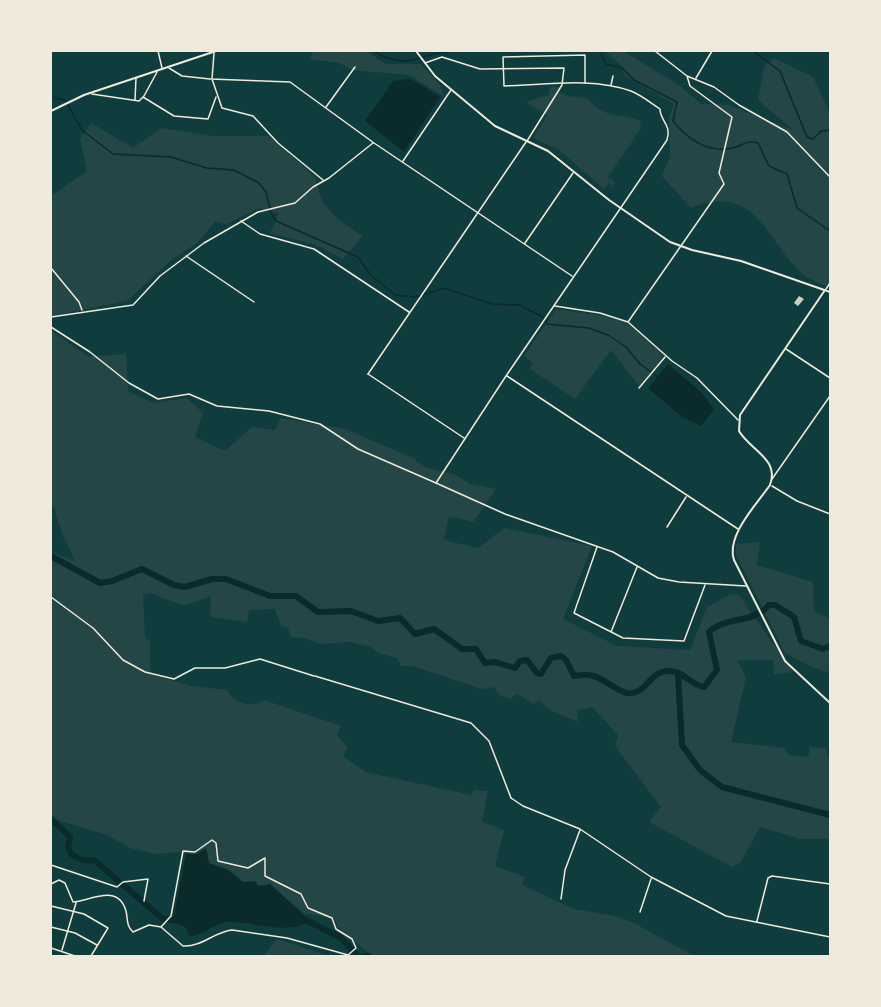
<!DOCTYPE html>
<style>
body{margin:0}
#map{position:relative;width:881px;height:1007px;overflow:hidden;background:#0f3d3e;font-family:"Playfair Display",serif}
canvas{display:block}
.frame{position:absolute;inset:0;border:52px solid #f1e9da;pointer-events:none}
</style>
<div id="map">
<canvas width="881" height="1007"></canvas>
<div class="frame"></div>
</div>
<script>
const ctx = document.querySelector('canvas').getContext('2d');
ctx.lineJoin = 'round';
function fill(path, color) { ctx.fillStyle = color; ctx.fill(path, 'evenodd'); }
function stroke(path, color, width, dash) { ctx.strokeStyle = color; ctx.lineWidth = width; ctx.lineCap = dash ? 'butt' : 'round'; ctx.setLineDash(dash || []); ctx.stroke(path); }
const green = new Path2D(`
 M313,51H367L385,64H421L440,85L444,97L409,75L352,70L339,63L310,59Z
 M605,51H623L679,85L701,104L729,105L793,130L758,100L764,67L774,58L813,77L830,113V286C770,277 771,174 691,208L662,176L670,156L669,118L674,104L625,76L620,64Z
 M550,87H560L558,91L568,96L587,98C605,119 616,113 640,120L641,128L608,177L615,182L613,186L609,183L604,189L558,149L533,138L547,115L526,102L549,95Z
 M91,123L133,148L161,128L212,136H269L316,178C318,207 339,221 363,236L343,259L316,245L270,233L279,213L259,208L227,224L215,222L197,243L170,261L127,301L51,316V196L87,171L80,139Z
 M556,309L610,317L627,323L664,356L639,386L611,350L575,399L530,369L533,363L524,356Z
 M51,330L89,357L126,354L128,391L153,403L187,398L203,413L195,437L225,451L252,427L275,430L280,418L345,429L413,458L425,467L456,475L470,484L496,489L473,522L449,516L444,540L478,548L504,528L592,546L563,619L617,646L690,650L707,607L731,594L739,595L793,672L774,674L773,660H737L746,677L731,742L785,748L789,755L808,757L810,747L827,748V756L830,757V839H801L760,827L740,863L732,867L649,822L661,807L615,746L618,735L592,707L577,710L578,722L550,710L538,700L534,704L517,694L510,699L499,695L494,687L482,689L412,666H401L397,658L378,653L369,646L349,642L320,644L305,638L291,637L288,628L281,626L275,609L249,610L247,622L210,617L211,596L184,606L150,593L143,595L145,638L150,641V674L191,686L227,690C234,703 251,709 264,700L341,726L337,735L348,748L343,756L365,772L472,795L474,790L488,791L482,822L504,830L495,866L525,877L522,885L574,909L615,916L636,924L694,956H372L338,927L334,918L303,913L270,884C243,889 247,881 229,870C223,867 216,866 209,863L207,852L200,851L194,855L180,852L156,854L130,848L107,835L51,818V552L75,561C67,542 58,528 55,509L51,506Z
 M760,542L757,565L813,582L814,611L830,619V673L814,668L785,653L736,555V544Z
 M277,939L329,956H263Z`);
const water = new Path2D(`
 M411,79L440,97L404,152L365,121L393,81Z
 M668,364L702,393L714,410L701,426L682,417L648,388Z
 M206,848L209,863L230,871L242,882L255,881L258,886L270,884L310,921C285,936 255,921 228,922C213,923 203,936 189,936L186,928L173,920L186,854H197Z`);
const stream = new Path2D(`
 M373,51C409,72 415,54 452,51
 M600,51L606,64L622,68L634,80L677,102L673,121C688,140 710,155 736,147C745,144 748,140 758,143L769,166L787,174L797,208L830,231
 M753,51L780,71L807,137L813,139L821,131L830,130
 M51,97L65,100L82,130L113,154L171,157L207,168L234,170L259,183L266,192L271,213L276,221L358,257L370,274L395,295L415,297L444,288L492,304L519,305L545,318L547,324L589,328L608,335L626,347L640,364L658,377`);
const river = new Path2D(`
 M51,556L100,583L112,581L142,569L174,585L185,587L212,579H226L270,596H296L318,612L351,611L378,621L400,618L415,634L434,629L462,649H476L485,663L495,662L515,668L520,661L527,660L537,673L541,674L551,658L561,656L566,660L574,676C579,676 584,674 588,675C603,676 613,690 627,693C644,696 649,675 662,672C680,666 691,686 704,687L717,670L709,632C725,616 754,624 769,605H775L794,617L801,641L823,649L830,646
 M678,674L682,745L700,770L722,787L830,815
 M51,819L70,837L68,847C71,858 84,862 94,860L163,919L181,921
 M304,919L341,938L358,956
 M365,956H369`);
const building = new Path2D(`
 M799,296L804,299L798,306L794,303Z`);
const minor = new Path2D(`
 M158,51L162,68
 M655,51L687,76L714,87L739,105L787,132L830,177
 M214,53L212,79L222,108L253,116L278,143L323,180
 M425,63L442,57L480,69L564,68L562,85L527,141
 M169,68L182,76L210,79L290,82L374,143L572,276
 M696,78L712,51
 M611,85L613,76
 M92,94L139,101L144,96L157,72
 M143,97L174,116L208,119L216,97
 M135,100L136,78
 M326,107L355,67
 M403,161L451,90
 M525,243L573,173
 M186,256L254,302
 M51,268L79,302L82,310
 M555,306L600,313L628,322L672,361L697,378L738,420
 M51,317L133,305L160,276L204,243L258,212L295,203L313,187L329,178L373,143
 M628,322L724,184L719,173L732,117L690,86L687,76
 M51,327L90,352L129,383L158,399L189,394L217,406L269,411L320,424L358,449L436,483L506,376L667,140C672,125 660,121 660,109C651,103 641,95 631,91C591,77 546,85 504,86L503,57L585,55V83
 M786,349L830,378
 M368,374L464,438
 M507,376L738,529
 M639,388L665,357
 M772,479L830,396
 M772,486L797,501L830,514
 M667,527L686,497
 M597,547L574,613L623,638L684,641L705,585
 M51,597L93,628L123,660L145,672L174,679L195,668H225L260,659L314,676
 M611,632L637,567
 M511,798L523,806L580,829L651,877L726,916L830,937
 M51,865L117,887L123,882L148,879L144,901
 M51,884L59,880L65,883L73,902C88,902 118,882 126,911C128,919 126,926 133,932L149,925L161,927L171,916L183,851L195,852L212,840L216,843L218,861L248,868L265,858V876L301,894L308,908L332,918L336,929L352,939L356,948L348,955
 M561,899L565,870L580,830
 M51,906L84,914L108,928L91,956
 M640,912L651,879
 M757,921L768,878L772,876L830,884
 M51,927L75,933L97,945
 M161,927L183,946C202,947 214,932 232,930L287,938L348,955
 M51,948L75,956
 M62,950L76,903`);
const tertiary = new Path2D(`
 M241,221L260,234L314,249L409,312
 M826,289L830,283
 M368,374L526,142
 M436,483L505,514L613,552L658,578L679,582L746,586
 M315,676L471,723L489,741L511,798`);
const secondary = new Path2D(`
 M825,290L740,415L739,431C750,450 780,459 770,485C757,504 726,535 734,560L785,661L830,703`);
const primary = new Path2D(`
 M416,51L435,76L495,126L548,151L609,200L670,242L692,250L741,261L830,292
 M51,111L84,95L216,51`);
fill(green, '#244646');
fill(water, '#0a2a2b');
stroke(stream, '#0a2a2b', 1.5);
stroke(river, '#0a2a2b', 6);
fill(building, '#cfcfc3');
stroke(minor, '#f1e9da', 1.5);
stroke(tertiary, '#f1e9da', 1.5);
stroke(secondary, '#f1e9da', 2);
stroke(primary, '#f1e9da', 2);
</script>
